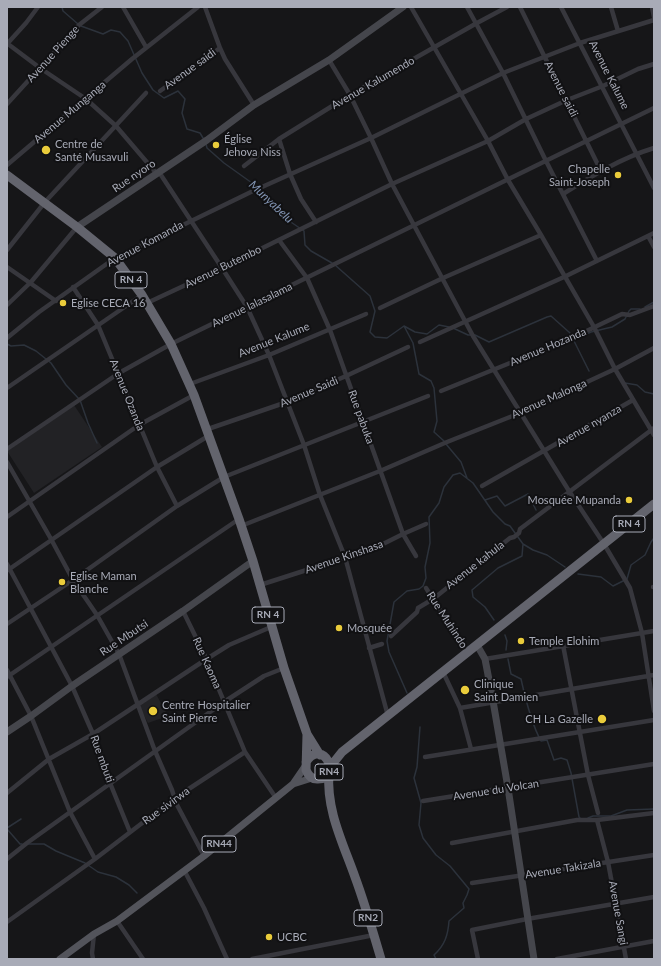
<!DOCTYPE html>
<meta charset="utf-8">
<style>
body{margin:0}
#map{position:relative;width:661px;height:966px;overflow:hidden;background:#161618;font-family:Lato,sans-serif}
canvas{display:block}
.frame{position:absolute;inset:0;border:8px solid #a8abb7;pointer-events:none}
</style>
<div id="map">
<canvas width="661" height="966"></canvas>
<div class="frame"></div>
</div>
<script>
const ctx = document.querySelector('canvas').getContext('2d');
ctx.lineJoin = 'round';
function fill(path, color) { ctx.fillStyle = color; ctx.fill(path, 'evenodd'); }
function stroke(path, color, width, dash) { ctx.strokeStyle = color; ctx.lineWidth = width; ctx.lineCap = dash ? 'butt' : 'round'; ctx.setLineDash(dash || []); ctx.stroke(path); }
function label(font, color, halo, rows, align = 'center') {
  ctx.font = font + ' Lato,sans-serif'; ctx.lineWidth = 4; ctx.setLineDash([]); ctx.textBaseline = 'middle'; ctx.strokeStyle = halo; ctx.fillStyle = color; for (const [text, x, y, turn = 0] of rows) {
    ctx.save(); ctx.translate(x, y); ctx.rotate((+turn || 0) * Math.PI / 180); ctx.textAlign = isNaN(turn) ? turn : align; if (halo) ctx.strokeText(text, 0, 0); ctx.fillText(text, 0, 0); ctx.restore();
  }
}
const built = new Path2D(`
 M74,405L102,447L34,493L7,451Z
 M156,694L168,716L148,723L139,706Z`);
const stream = new Path2D(`
 M62,7L63,11L78,24
 M81,26L103,34L111,30L120,32L128,41L142,73L153,90L164,98L178,91L185,99L182,113L187,129L200,133L203,138
 M206,144L207,148L224,163L259,188L282,216L304,231L305,245L311,251L332,263
 M335,265L370,296L375,311L370,332L375,337L387,338L404,326L413,343L419,374L431,381L434,388L437,421L434,432L444,441
 M645,307L654,302
 M404,326L415,332L427,334L439,325L449,327
 M453,328L468,335H475L489,342L547,317L551,316L570,333L589,371
 M573,340L591,332L612,327L625,319L629,311L631,309H640
 M7,344L11,346L24,345L36,351L51,363L66,385L80,400L88,423L97,443
 M625,383L637,385L645,392L654,394
 M446,444L461,462L467,478
 M485,500L497,496L505,506L528,494L536,510
 M578,574L601,577L613,586L627,579L631,565L645,555L651,542L654,538
 M494,620L485,607L473,597L472,590L498,568L522,556L523,544
 M505,635L507,641L506,650
 M508,659L511,674L521,679C525,697 532,725 541,741L547,740L554,760L561,758L567,760L571,773L579,817L580,818
 M407,693L389,652L387,641L394,602L407,591L419,589L423,586L426,578L425,567L430,543L429,517L439,503L444,487L453,475L460,473L473,483L493,512L505,524L510,526L523,544L533,550L547,555L565,567
 M420,727L417,767L414,778L421,803L419,825L423,838L436,855L450,866L469,889L467,895L463,903L464,908L449,921C448,935 445,945 434,955L436,959
 M588,818L593,816H611L627,810L654,809
 M7,828L21,819
 M7,829L20,844H22
 M28,844H44L56,851L85,863L98,872L116,877L129,885L137,893`);
const street = new Path2D(`
 M123,7L146,47
 M205,7L220,48L225,59L254,105
 M411,7L488,141L508,180L541,235L594,327L615,369L654,435
 M467,7L503,73L546,161L597,261
 M520,7L601,171
 M561,7L654,188
 M611,7L618,31
 M652,7L654,17
 M7,44L26,23L38,7
 M8,44L40,68L86,99L116,126L157,174
 M329,60L350,95L371,138L392,184L473,336L569,491L604,544L630,588L642,633L654,711
 M160,91L220,48
 M7,104L79,25L102,7
 M279,139L290,174L301,199L316,222
 M7,165L132,59L198,7
 M244,166L279,139L350,95L477,23L507,7
 M159,172L222,268L247,307L269,355L304,445L320,495L345,557L388,716
 M262,187L371,138L503,73L580,43L654,20
 M563,194C592,176 621,158 654,148
 M648,236L654,247
 M279,240L307,278L330,330L403,534L416,556
 M7,250L45,202L146,93
 M7,267L56,301
 M73,287L98,325L157,467L177,506
 M147,303L222,268L392,184L488,141L526,119L567,100L603,86L638,69L654,64
 M7,305L31,282L77,227
 M380,308L443,278L541,235
 M7,338L39,312L115,258L253,191
 M420,342L564,277L654,233
 M190,384L269,355L366,314
 M7,388C52,357 97,326 142,295
 M441,391L574,337L622,314L630,315L654,306
 M208,429L287,402L346,376L408,347
 M7,449L119,373L171,344L654,108
 M7,462L51,539L73,580L97,615L119,654L155,751L172,790L176,803L204,856
 M482,486L633,400
 M7,517L139,425L194,395
 M241,526L380,471L447,442L520,413L615,369L654,348
 M7,564L72,686L93,734L110,783L130,832
 M8,570L157,467L210,435
 M260,585L375,548L403,534L426,524
 M653,587H654
 M426,588L467,652
 M183,611L205,656L245,752L276,798
 M7,624L73,580L177,506L224,477L428,396
 M391,636L417,612L418,608L433,599L510,538L514,537L519,533L520,529L654,428
 M563,645L588,775L598,813
 M369,648L382,644
 M485,659L654,631
 M7,670L31,716L70,812L95,859
 M443,672L460,708L471,749
 M7,677L239,519
 M460,708L654,675
 M425,757L654,720
 M7,793L49,759L93,734L205,660L229,645L271,627
 M423,801L654,764
 M597,820L608,862L626,959
 M452,843L577,820H597L654,813
 M7,859L27,843L224,702L264,676L284,668
 M184,870L204,908L227,959
 M472,883L654,855
 M117,921L143,959
 M7,922L95,859L175,798L245,752
 M93,959L92,953L94,934
 M252,959L374,935
 M478,959L472,930L527,919L654,897
 M557,959L654,941`);
const secondary = new Path2D(`
 M77,227L207,140L254,105L329,60L403,7
 M477,645L485,659L493,701L508,788L534,959
 M7,732L31,716L72,686L183,611L253,561`);
const primary = new Path2D(`
 M293,784L312,778
 M60,959L94,934L117,921L204,856L293,784L306,765`);
const highway = new Path2D(`
 M7,175L77,227L115,258L142,295L171,344L194,395L239,519L253,561L284,668L307,734L320,755
 M306,762C323,736 344,780 317,779C311,779 308,775 306,770L307,735
 M330,767L342,752L654,504
 M329,773C326,810 343,843 355,877C365,904 373,932 381,959`);
const markers = [
 [216,145,4,"#eacc3b"],
 [46,150,5,"#eacc3b"],
 [618,175,4,"#eacc3b"],
 [63,303,4,"#eacc3b"],
 [629,500,4,"#eacc3b"],
 [62,582,4,"#eacc3b"],
 [339,628,4,"#eacc3b"],
 [521,641,4,"#eacc3b"],
 [465,690,5,"#eacc3b"],
 [153,711,5,"#eacc3b"],
 [602,719,5,"#eacc3b"],
 [269,937,4,"#eacc3b"]
];
const shields = [
 [131,280,32],
 [629,524,32],
 [268,615,32],
 [329,772,28],
 [219,844,34],
 [368,918,28]
];
const shieldNames = [
 ["RN 4",131,280],
 ["RN 4",629,524],
 ["RN 4",268,615],
 ["RN4",329,772],
 ["RN44",219,844],
 ["RN2",368,918]
];
const streetNames = [
 ["Avenue Pienge",53,54,-48],
 ["Avenue saidi",190,69,-36],
 ["Avenue Kalume",609,75,63],
 ["Avenue Kalumendo",373,83,-30],
 ["Avenue saidi",561,89,63],
 ["Avenue Munganga",70,112,-40],
 ["Rue nyoro",134,176,-34],
 ["Avenue Komanda",145,244,-28],
 ["Avenue Butembo",223,267,-26],
 ["Avenue lalasalama",252,305,-26],
 ["Avenue Kalume",274,340,-22],
 ["Avenue Hozanda",548,347,-23],
 ["Avenue Saidi",309,392,-23],
 ["Avenue Ozanda",127,395,68],
 ["Avenue Malonga",549,399,-24],
 ["Rue pabuka",361,417,70],
 ["Avenue nyanza",589,426,-30],
 ["Avenue Kinshasa",344,557,-19],
 ["Avenue kahula",475,565,-38],
 ["Rue Muhindo",447,620,57],
 ["Rue Mbutsi",124,638,-34],
 ["Rue Kaoma",207,663,66],
 ["Rue mbuti",102,759,70],
 ["Avenue du Volcan",496,790,-9],
 ["Rue sivirwa",166,806,-36],
 ["Avenue Takizala",563,869,-9],
 ["Avenue Sangi",618,913,80]
];
const poiNames = [
 ["Église",224,139],
 ["Jehova Niss",224,152],
 ["Centre de",55,144],
 ["Santé Musavuli",55,157],
 ["Chapelle",610,169,"right"],
 ["Saint-Joseph",610,182,"right"],
 ["Eglise CECA 16",71,303],
 ["Mosquée Mupanda",621,500,"right"],
 ["Eglise Maman",70,576],
 ["Blanche",70,589],
 ["Mosquée",347,628],
 ["Temple Elohim",529,641],
 ["Clinique",474,684],
 ["Saint Damien",474,697],
 ["Centre Hospitalier",162,705],
 ["Saint Pierre",162,718],
 ["CH La Gazelle",593,719,"right"],
 ["UCBC",277,937]
];
const waterNames = [
 ["Munyabelu",271,202,43]
];
fill(built, '#222225');
stroke(stream, '#2c323b', 1.5);
stroke(street, '#37373d', 4.5);
stroke(secondary, '#45464c', 7);
stroke(primary, '#53545b', 7);
stroke(highway, '#63646d', 9);
for (const [x, y, r, color] of markers) { const dot = new Path2D(); dot.arc(x, y, r, 0, 2 * Math.PI); ctx.fillStyle = color; ctx.fill(dot); stroke(dot, '#111113', 1.5); }
for (const [x, y, w] of shields) { const box = new Path2D(); box.roundRect(x - w / 2, y - 8, w, 16, 3); ctx.fillStyle = '#111113'; ctx.fill(box); stroke(box, '#a8abb7', 1); }
label('bold 10px', '#a8abb7', null, shieldNames);
label('11px', '#a8abb7', '#111113', streetNames);
label('11px', '#a8abb7', '#111113', poiNames, 'left');
label('italic 12px', '#8193b1', '#111113', waterNames);
</script>
